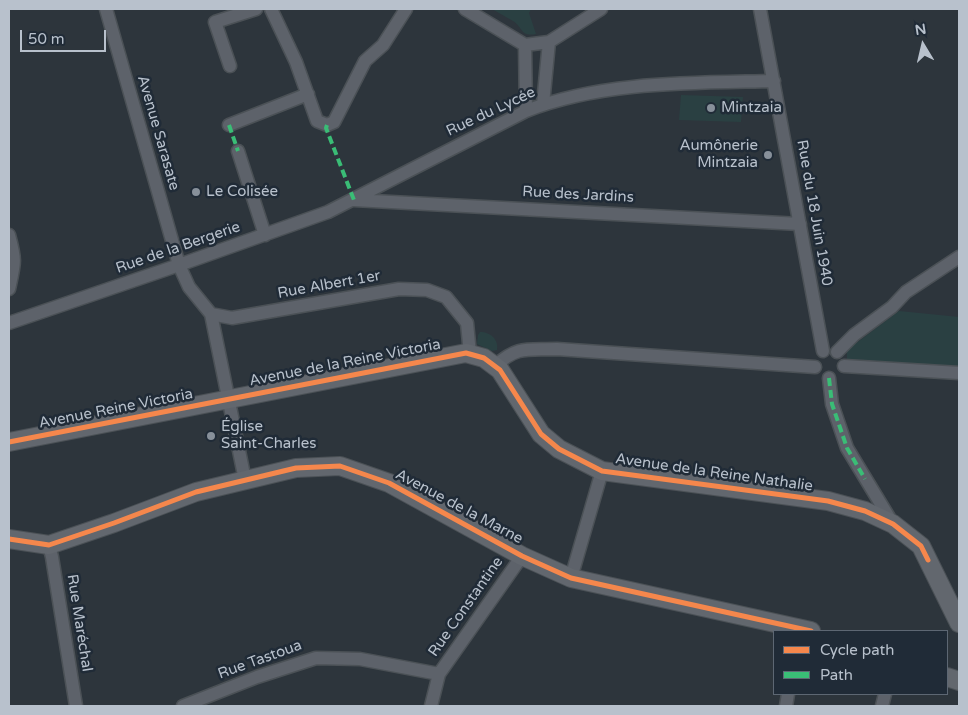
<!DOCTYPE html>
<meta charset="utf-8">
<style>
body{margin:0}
#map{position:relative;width:968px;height:715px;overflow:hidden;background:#2d353c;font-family:"Varela Round",sans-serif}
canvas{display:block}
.frame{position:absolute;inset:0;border:10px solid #b8c1cc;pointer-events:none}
.legend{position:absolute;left:773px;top:630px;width:175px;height:65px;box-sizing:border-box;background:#202b37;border:1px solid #5d6773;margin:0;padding:6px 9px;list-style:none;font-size:15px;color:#b8c1cc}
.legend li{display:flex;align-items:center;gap:10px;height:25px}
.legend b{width:25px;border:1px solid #5d6773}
.north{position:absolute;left:898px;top:20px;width:50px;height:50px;-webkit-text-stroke:4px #202b37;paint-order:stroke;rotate:351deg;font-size:14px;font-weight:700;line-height:20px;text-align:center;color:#b8c1cc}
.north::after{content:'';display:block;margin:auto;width:18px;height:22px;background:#b8c1cc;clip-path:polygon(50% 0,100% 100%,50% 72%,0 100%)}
.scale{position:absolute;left:20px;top:30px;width:86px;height:22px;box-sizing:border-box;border:2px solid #b8c1cc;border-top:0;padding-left:6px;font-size:15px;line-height:18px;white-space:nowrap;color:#b8c1cc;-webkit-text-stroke:4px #202b37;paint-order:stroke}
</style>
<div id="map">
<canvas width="968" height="715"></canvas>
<div class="frame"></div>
<ul class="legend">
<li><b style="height:6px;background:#f5874c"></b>Cycle path</li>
<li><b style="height:6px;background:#3abd76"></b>Path</li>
</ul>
<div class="north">N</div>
<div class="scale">50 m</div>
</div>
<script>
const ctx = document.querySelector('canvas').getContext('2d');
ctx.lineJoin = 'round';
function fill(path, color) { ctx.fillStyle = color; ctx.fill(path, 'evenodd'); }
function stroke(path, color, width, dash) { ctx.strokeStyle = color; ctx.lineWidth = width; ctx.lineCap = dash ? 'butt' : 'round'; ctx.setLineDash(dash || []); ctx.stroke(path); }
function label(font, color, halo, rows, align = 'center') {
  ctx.font = font + ' "Varela Round",sans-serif'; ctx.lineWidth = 5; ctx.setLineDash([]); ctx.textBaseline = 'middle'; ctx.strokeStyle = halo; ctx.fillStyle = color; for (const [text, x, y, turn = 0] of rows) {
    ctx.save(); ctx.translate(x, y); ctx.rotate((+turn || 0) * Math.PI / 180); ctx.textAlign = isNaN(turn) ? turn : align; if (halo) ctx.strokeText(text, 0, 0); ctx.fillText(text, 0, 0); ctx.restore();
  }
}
const green = new Path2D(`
 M492,9H531L529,13L536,34C520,37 523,27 513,21C506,17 499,13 492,9Z
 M681,95L743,97L741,122L679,120Z
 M899,311L959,317V370L847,363V350Z
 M480,332C491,332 499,340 497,350L492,351L477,344L478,335Z`);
const street = new Path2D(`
 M106,9L179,265L189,287L211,314L232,318L399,289L427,290L446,297L467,323L470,354
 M271,9L296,62L317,121L327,125L334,122L365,61L383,45L406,9
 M465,9L525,45
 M760,9L823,351
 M525,45L549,42L601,9
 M525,45L526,111
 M230,66L215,22L256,9
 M543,104L549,42
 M229,125L308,94
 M238,151L265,235
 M354,200L800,224
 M9,235C16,261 15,262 9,289
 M211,314L245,480
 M9,323L179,265L328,212L526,111C602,81 693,83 774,81
 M837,352L854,335L892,307L906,292L959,257
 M495,366C518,345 528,350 557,349L815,367
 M844,366L959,373
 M829,378L832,404L847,448L893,524
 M49,545L52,557L76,706
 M571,578L602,471
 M183,706L257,677L316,658L360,659L439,674
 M431,706L439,674L522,556
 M786,706L788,694
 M882,706L885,694`);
const secondary = new Path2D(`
 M9,442L466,353L484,358L500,370L541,434L559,449L602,471L828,501L865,511L893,524L921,546L959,623
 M9,539L49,545L114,523L196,492L296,468L340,466L389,483L522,556L571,578L811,631
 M947,677L959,681`);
const quiet = new Path2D(`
 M229,125L238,151
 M327,125L326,128L354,200
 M829,378L832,404L847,448L865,479`);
const cycleway = new Path2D(`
 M9,442L466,353L484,358L500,370L541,434L559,449L602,471L828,501L865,511L893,524L921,546L928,560
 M9,539L49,545L114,523L196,492L296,468L340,466L389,483L522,556L571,578L811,631`);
const markers = [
 [711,108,5,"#87909a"],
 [768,155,5,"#87909a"],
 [196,192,5,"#87909a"],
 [211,436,5,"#87909a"]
];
const poiNames = [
 ["Mintzaia",721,108],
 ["Aumônerie",758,146,"right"],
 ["Mintzaia",758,163,"right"],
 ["Le Colisée",206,192],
 ["Église",221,427],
 ["Saint-Charles",221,444]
];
const streetNames = [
 ["Rue du Lycée",491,112,-25],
 ["Avenue Sarasate",158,133,74],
 ["Rue des Jardins",578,195,3],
 ["Rue du 18 Juin 1940",814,213,80],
 ["Rue de la Bergerie",178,248,-19],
 ["Rue Albert 1er",329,285,-10],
 ["Avenue de la Reine Victoria",345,363,-11],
 ["Avenue Reine Victoria",116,409,-11],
 ["Avenue de la Reine Nathalie",714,473,8],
 ["Avenue de la Marne",459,507,28],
 ["Rue Constantine",466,607,-55],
 ["Rue Maréchal",79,623,81],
 ["Rue Tastoua",260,660,-20]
];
fill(green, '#2a4042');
stroke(street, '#4b5156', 15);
stroke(secondary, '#4b5156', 20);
stroke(street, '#5d626a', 12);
stroke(secondary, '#62676e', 18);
stroke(quiet, '#3abd76', 4, [8, 4]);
stroke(cycleway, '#f5874c', 5);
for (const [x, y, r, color] of markers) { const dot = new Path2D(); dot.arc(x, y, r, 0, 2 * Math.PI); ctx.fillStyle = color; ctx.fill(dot); stroke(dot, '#202b37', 2); }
label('15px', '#b8c1cc', '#202b37', poiNames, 'left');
label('15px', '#b8c1cc', '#202b37', streetNames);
</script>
